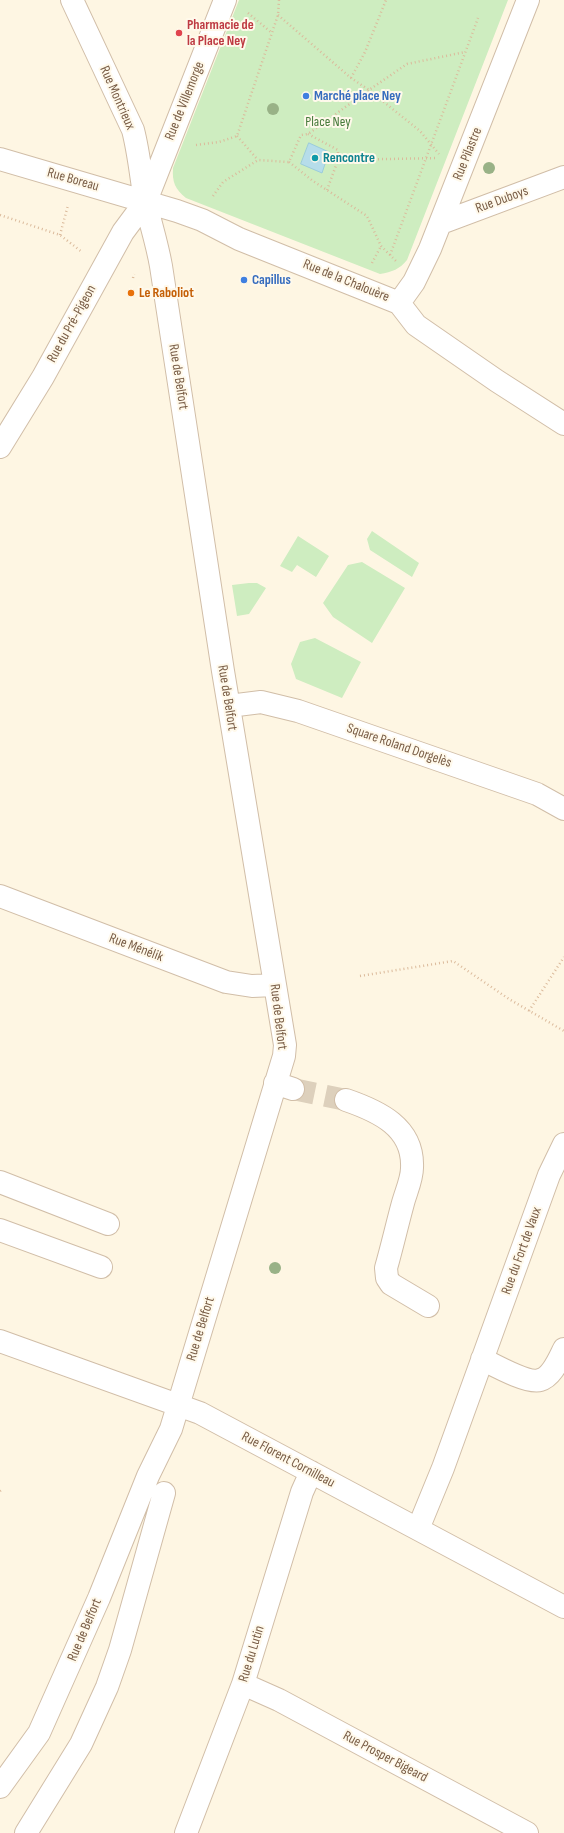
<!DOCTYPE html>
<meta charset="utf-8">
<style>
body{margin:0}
canvas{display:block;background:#fef6e3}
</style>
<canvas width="564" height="1833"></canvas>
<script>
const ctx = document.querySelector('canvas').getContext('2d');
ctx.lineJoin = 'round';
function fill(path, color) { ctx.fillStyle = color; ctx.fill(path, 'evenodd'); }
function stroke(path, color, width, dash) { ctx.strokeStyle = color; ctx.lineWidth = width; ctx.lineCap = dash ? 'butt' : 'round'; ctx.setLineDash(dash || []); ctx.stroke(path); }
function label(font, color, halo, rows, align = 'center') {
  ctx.font = font + ' "Sofia Sans Condensed",sans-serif'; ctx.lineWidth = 4; ctx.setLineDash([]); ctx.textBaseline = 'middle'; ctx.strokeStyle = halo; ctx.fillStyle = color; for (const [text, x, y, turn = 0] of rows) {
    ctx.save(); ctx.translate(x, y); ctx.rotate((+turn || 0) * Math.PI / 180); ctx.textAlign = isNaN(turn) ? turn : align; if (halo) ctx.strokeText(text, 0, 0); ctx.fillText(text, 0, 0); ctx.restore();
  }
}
const green = new Path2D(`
 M239,0H508L407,260C400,269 392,272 380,274L186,198C175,189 172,182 173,168Z
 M372,531L419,563L412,577L370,550L367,539Z
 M298,536L329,556L316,577L297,565L292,572L280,566Z
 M362,562L405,588L372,643L333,617L323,603L348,565Z
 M249,583H257L266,588L249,614L237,616L232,585Z
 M315,638L361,662L342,698L296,679L291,664L300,642Z`);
const water = new Path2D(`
 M309,143L329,152L322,173L301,164Z`);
const minorTunnel = new Path2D(`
 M293,1089L346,1100`);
const path = new Path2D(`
 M248,13L272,33
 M278,15L351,78L369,90L407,64L465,52
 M351,78L365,52L386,0
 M308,134L338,150V160L438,158
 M237,136L258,160
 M196,145L219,142L237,136L278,15L279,0
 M289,162L313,181L367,216L381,246L396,261
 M327,190L338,160
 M213,196L223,182L258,160L289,162L301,135L308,134L369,90L420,131L439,154
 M0,215L60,235L82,252
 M60,235L68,205
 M390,255L478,18
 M372,263L381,246
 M133,278L134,274
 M360,976L453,961L509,999L564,1031
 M529,1011L564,957
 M0,1491L1,1490`);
const minor = new Path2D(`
 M0,159L177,211L202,220L239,239L399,303L416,325L497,381L564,424
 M441,223L564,177
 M399,303L414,282L430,249L528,0
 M0,447L43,377L123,232L146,201L225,0
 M229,706L261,702L298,711L537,794L564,809
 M0,896L226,982L252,986L275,985
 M275,1083L293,1089
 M346,1100C378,1111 414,1127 412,1168C412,1179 406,1192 403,1203C397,1225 392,1247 386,1268L387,1278L391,1284L428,1306
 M0,1182L108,1224
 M0,1230L101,1267
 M0,1341L200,1413L564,1607
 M482,1359C494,1365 528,1384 540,1380C552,1377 559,1359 564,1349
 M418,1529L443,1468L549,1175L564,1144
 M243,1684L279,1700L527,1833
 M0,1787L39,1733L99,1598L148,1476L171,1429L284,1056L285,1045L223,671L161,266C157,243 150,222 145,200C141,177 139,153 133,130L72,0
 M26,1833L81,1744L107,1687L120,1650L164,1493
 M186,1833L243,1684L302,1492L311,1472`);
const trees = [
 [273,109],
 [489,168],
 [275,1268]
];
const markers = [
 [179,33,4,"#e0444e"],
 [306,96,4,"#3f7fe0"],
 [315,158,4,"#0f9aa8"],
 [244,280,4,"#3f7fe0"],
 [131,293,4,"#e8710a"]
];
const healthNames = [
 ["Pharmacie de",187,25],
 ["la Place Ney",187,41]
];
const shopNames = [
 ["Marché place Ney",314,96],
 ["Capillus",252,280]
];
const streetNames = [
 ["Rue Montrieux",117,98,66],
 ["Rue de Villemorge",185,101,-68],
 ["Rue Pilastre",468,154,-68],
 ["Rue Boreau",73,180,16],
 ["Rue Duboys",502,200,-20],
 ["Rue de la Chalouère",346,281,22],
 ["Rue du Pré-Pigeon",72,324,-61],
 ["Rue de Belfort",178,377,81],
 ["Rue de Belfort",227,698,81],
 ["Square Roland Dorgelès",399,746,19],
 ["Rue Ménélik",136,948,21],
 ["Rue de Belfort",278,1017,83],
 ["Rue du Fort de Vaux",522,1251,-70],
 ["Rue de Belfort",201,1329,-73],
 ["Rue Florent Cornilleau",288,1460,28],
 ["Rue de Belfort",85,1630,-67],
 ["Rue du Lutin",252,1654,-73],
 ["Rue Prosper Bigeard",385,1757,28]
];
const parkNames = [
 ["Place Ney",328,122]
];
const cultureNames = [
 ["Rencontre",323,158]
];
const foodNames = [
 ["Le Raboliot",139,293]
];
fill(green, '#ceedc0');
fill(water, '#b6ddea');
stroke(water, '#9bccdc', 1);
stroke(minorTunnel, '#ddd0bc', 22, [22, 11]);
stroke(minor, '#d1bea8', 24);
stroke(path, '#dbba9b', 2.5, [1, 3]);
stroke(minor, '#fff', 22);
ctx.fillStyle = '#99b287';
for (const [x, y] of trees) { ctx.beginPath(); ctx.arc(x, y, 6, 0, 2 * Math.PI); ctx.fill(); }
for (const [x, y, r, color] of markers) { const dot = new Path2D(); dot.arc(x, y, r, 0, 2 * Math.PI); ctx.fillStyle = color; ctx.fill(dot); stroke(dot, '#fff9eb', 1.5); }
label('bold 14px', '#be3a42', '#fff9eb', healthNames, 'left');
label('bold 14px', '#366cbe', '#fff9eb', shopNames, 'left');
label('14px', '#795d46', '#fff9eb', streetNames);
label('14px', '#477a3b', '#fff9eb', parkNames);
label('bold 14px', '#0d838f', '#fff9eb', cultureNames, 'left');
label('bold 14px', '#c56008', '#fff9eb', foodNames, 'left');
</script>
